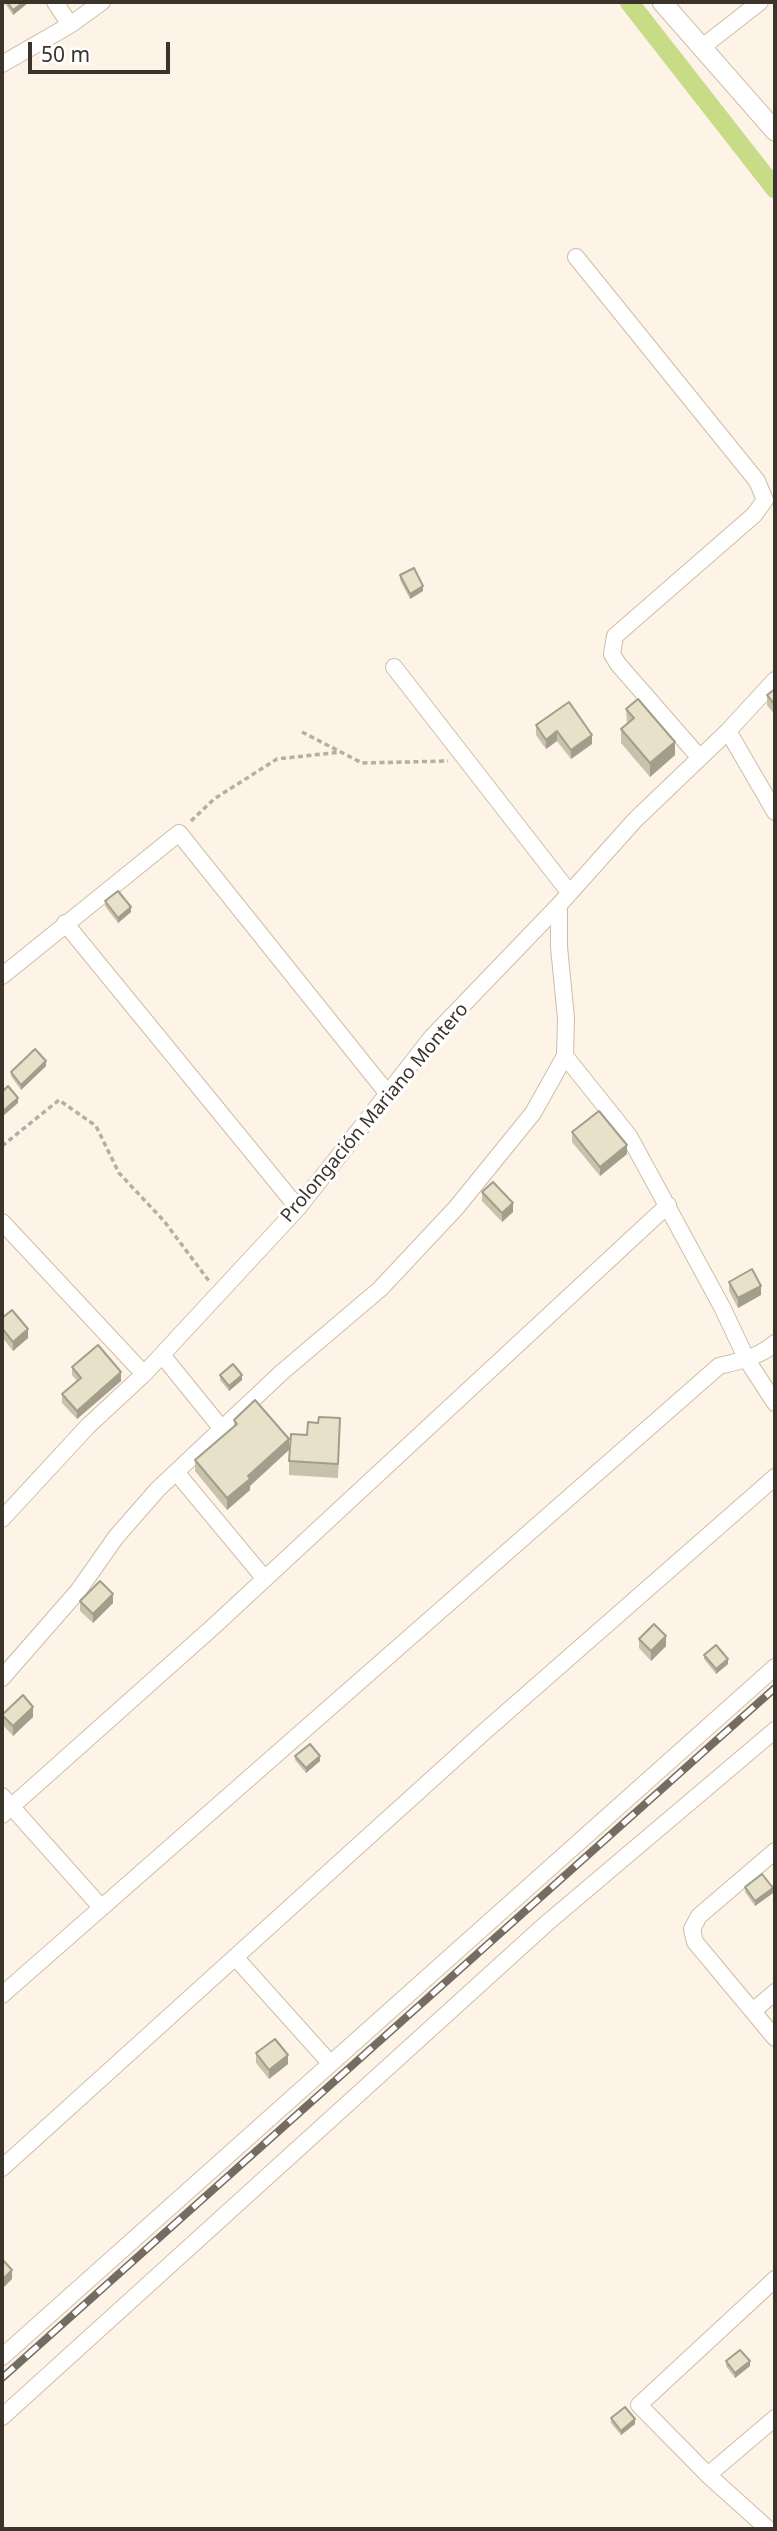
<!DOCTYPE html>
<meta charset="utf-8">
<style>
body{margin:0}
#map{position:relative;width:777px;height:2531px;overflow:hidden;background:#fdf3e6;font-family:"Noto Sans",sans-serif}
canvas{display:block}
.frame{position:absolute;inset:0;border:4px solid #3a342b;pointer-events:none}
.scale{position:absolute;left:28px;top:42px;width:142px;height:32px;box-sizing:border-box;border:4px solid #3a342b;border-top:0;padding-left:9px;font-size:21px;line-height:24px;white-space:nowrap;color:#3a342b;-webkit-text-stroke:5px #fff;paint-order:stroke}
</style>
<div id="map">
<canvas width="777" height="2531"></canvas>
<div class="frame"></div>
<div class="scale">50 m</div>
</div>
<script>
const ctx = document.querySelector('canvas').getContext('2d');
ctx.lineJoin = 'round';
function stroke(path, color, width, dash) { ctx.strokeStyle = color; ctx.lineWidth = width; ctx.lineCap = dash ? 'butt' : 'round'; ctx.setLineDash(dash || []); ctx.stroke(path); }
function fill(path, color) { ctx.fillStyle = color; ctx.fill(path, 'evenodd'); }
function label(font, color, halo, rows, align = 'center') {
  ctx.font = font + ' "Noto Sans",sans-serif'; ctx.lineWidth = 6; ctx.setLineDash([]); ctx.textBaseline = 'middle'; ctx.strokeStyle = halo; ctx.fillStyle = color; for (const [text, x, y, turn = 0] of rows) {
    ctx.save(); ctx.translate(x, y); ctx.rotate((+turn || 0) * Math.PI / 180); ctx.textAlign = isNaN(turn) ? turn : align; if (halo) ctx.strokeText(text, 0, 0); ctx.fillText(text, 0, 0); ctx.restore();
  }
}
const canal = new Path2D(`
 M629,2L775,189`);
const path = new Path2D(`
 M302,732L362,763L448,761
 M191,821L214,799L277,759L341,752
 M2,1146L59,1100L96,1126L119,1173L164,1221L209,1281`);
const minor = new Path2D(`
 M55,2L70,25
 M701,48L760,2
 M2,64L70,25L102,2
 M576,257L757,481L765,500L754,515L615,636L612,654L618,664L700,758
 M394,667L569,892
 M728,731L775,812
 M65,923L298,1208
 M2,976L179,833L388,1094
 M565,1056L629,1136L722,1307L747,1360L775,1403
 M2,1222L144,1374
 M162,1355L222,1429
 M176,1472L265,1579
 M2,1519L88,1426L144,1374L298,1208L432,1037L559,905L635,820L728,731L775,680
 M2,1678L78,1591L116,1537L158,1489L281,1373L380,1289L456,1208L533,1113L565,1056L566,1018L559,947V905
 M2,1796L100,1906
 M2,1815L214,1626L668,1205
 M775,1851L699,1916L692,1929L695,1942L775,2038
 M235,1957L330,2063
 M2,1995L719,1366C740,1361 759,1357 775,1343
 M753,2011L775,1992
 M2,2168L484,1732L775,1477
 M2,2357L775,1667
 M2,2417L547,1923L775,1730
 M708,2475L775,2418
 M768,2529L708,2475L639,2405L775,2279`);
const tertiary = new Path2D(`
 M662,2L775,131`);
const rail = new Path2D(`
 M2,2378L775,1688`);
const wall = new Path2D(`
 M4,2H28V3L13,15Z
 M400,575L423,591L410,599L400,580Z
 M775,689V715L767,705V695Z
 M569,702L592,744L571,759L557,741L546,749L536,735V725Z
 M626,709L675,755L650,777L621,743V729L627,724Z
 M105,901L131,912L118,923L105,906Z
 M46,1066L21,1090L11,1076V1072Z
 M572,1132L627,1154L600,1176L572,1142Z
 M482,1192L513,1212L502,1222L482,1201Z
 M729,1282L761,1295L738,1308L729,1291Z
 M2,1318L28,1338L13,1351L2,1337Z
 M72,1367L121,1381L77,1419L62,1403V1394L77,1381L72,1375Z
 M220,1375L242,1380L229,1391L220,1380Z
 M255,1400L250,1490L227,1510L195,1471V1460L234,1426V1420Z
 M340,1432L338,1478L289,1475V1461L307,1435Z
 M80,1601L113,1603L93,1623L80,1611Z
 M639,1639L666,1646L651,1661L639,1648Z
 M704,1655L728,1664L716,1674L704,1659Z
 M2,1715L33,1717L13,1736L2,1724Z
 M295,1756L320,1761L306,1773L295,1760Z
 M745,1887L773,1893L755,1906L745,1892Z
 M256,2053L288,2064L269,2079L256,2063Z
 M726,2361L750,2366L735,2378L726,2366Z
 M611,2418L635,2424L621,2435L611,2423Z`);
const shadedWall = new Path2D(`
 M24,2H28V3L13,15V10Z
 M423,586V591L410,599V594Z
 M557,731V741L546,749V740Z
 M592,735V744L571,759V750Z
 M675,742V755L650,777V763Z
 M131,907V912L118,923V918Z
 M46,1061V1066L21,1090V1085Z
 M18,1098V1103L2,1117V1112Z
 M627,1145V1154L600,1176V1167Z
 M513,1203V1212L502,1222V1213Z
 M761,1286V1295L738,1308V1298Z
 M28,1329V1338L13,1351V1342Z
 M121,1372V1381L77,1419V1411Z
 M242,1375V1380L229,1391V1386Z
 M289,1439V1450L250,1486V1490L227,1510V1498L248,1476Z
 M113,1594V1603L93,1623V1614Z
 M666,1636V1646L651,1661V1651Z
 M728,1659V1664L716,1674V1669Z
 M33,1707V1717L13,1736V1726Z
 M320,1756V1761L306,1773V1768Z
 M773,1888V1893L755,1906V1901Z
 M288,2055V2064L269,2079V2070Z
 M12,2270V2279L2,2289V2280Z
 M750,2361V2366L735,2378V2373Z
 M635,2419V2424L621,2435V2431Z`);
const building = new Path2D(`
 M7,2H24L13,10Z
 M414,568L423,586L410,594L400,575Z
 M775,689V705L767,695Z
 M638,699L675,742L650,763L621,729L634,718L626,709Z
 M569,702L592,735L571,750L557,731L546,740L536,725Z
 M118,891L131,907L118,918L105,901Z
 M35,1049L46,1061L21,1085L11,1072Z
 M8,1086L18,1098L2,1112V1092Z
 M599,1111L627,1145L600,1167L572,1132Z
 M493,1182L513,1203L502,1213L482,1192Z
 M752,1269L761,1286L738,1298L729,1282Z
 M12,1310L28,1329L13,1342L2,1328V1318Z
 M98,1345L121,1372L77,1411L62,1394L81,1378L72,1367Z
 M233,1364L242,1375L229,1386L220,1375Z
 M255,1400L289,1439L248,1476L250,1479L227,1498L195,1460L237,1424L234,1420Z
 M319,1417L340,1418L338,1464L289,1461L291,1434L307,1435L308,1422L318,1423Z
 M100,1581L113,1594L93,1614L80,1601Z
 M654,1624L666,1636L651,1651L639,1639Z
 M716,1645L728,1659L716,1669L704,1655Z
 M23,1695L33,1707L13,1726L2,1715Z
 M310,1744L320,1756L306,1768L295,1756Z
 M762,1874L773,1888L755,1901L745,1887Z
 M275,2039L288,2055L269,2070L256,2053Z
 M2,2259L12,2270L2,2280Z
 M740,2350L750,2361L735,2373L726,2361Z
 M625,2407L635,2419L621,2431L611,2418Z`);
const streetNames = [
 ["Prolongación Mariano Montero",375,1113,-50]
];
stroke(canal, '#c8dc88', 19);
stroke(minor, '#cebea9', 18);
stroke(tertiary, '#cebea9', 21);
stroke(path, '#b6aea2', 3.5, [5, 3.5]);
stroke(minor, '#fff', 16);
stroke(tertiary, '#fff', 19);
stroke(rail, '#736c62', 8);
stroke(rail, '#fff', 5, [16]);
fill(wall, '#c6c2ac');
fill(shadedWall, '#a19e8c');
fill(building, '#e6e1c8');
stroke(building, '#a19e8c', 2);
label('19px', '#3a342b', '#fff', streetNames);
</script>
